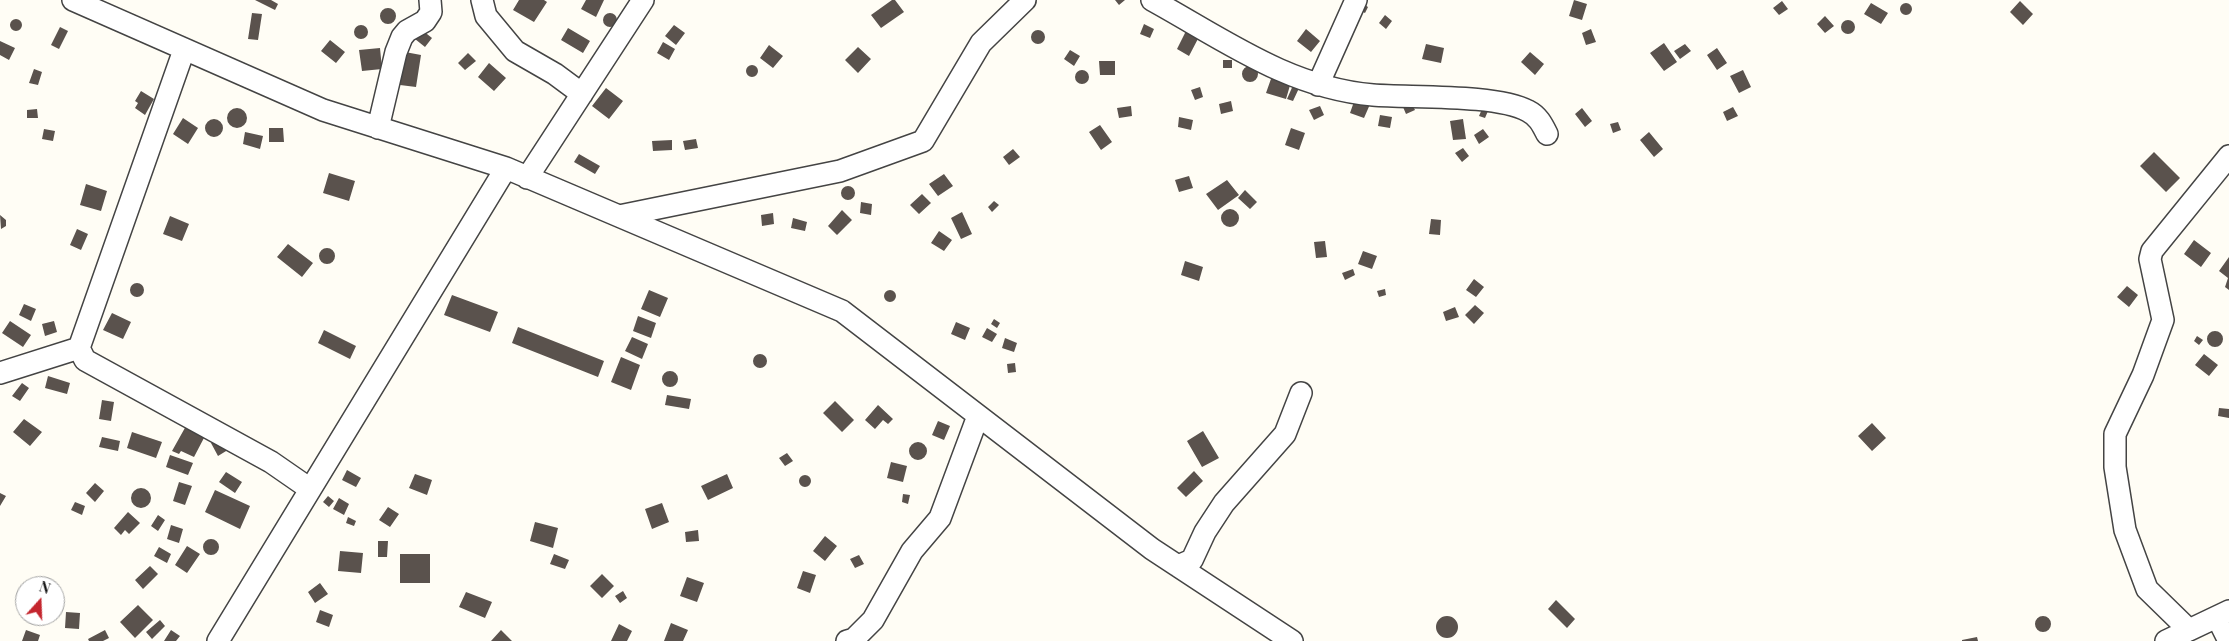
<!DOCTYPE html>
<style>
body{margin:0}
#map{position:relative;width:2229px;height:641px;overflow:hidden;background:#fffdf5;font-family:"Playfair Display",serif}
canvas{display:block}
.north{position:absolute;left:15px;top:576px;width:50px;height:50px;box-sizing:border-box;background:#fff;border:1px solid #a0a0a0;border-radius:50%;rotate:20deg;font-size:14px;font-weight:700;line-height:20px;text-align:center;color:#111}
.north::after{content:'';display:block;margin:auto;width:18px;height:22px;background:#c4262e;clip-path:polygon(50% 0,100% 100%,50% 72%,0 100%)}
</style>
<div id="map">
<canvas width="2229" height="641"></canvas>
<div class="north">N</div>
</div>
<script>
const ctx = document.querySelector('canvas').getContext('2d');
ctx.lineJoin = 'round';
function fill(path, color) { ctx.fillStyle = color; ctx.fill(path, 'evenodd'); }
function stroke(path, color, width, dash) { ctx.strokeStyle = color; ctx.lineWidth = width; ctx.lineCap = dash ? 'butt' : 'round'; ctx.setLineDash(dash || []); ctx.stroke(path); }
const building = new Path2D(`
 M255,0H271L278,4L275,10Z
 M519,0H544L547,2L534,22L513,10Z
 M586,0H604L596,17L581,9Z
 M892,0H895L904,12L881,28L871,15Z
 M1115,0H1125L1119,5Z
 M1574,0L1587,4L1582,20L1569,16Z
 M1359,1L1368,7L1365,13L1355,8Z
 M1782,1L1788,9L1779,15L1773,8Z
 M2020,1L2033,14L2023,25L2010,12Z
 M1900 9a6 6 0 1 1 12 0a6 6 0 1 1-12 0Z
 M1871,3L1888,13L1881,24L1864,14Z
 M380 16a8 8 0 1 1 16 0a8 8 0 1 1-16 0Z
 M252,13L262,14L258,40L248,39Z
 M603 20a7 7 0 1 1 14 0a7 7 0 1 1-14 0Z
 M1385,15L1392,21L1386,29L1379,23Z
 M1825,16L1834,26L1825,33L1817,24Z
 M10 25a6 6 0 1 1 12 0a6 6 0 1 1-12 0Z
 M1841 27a7 7 0 1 1 14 0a7 7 0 1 1-14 0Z
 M1144,24L1154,29L1150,38L1140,34Z
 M354 32a7 7 0 1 1 14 0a7 7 0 1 1-14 0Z
 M674,25L685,33L676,45L665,36Z
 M60,27L68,31L59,49L51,45Z
 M1188,27L1201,33L1189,56L1177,49Z
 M568,28L590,41L583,53L561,40Z
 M1306,29L1320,41L1311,52L1297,41Z
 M1591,29L1596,42L1586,45L1582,33Z
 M422,30L432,38L425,47L415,39Z
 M1031 37a7 7 0 1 1 14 0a7 7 0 1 1-14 0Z
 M330,40L345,52L336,63L321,51Z
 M0,41L15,48L9,60L0,55Z
 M663,42L675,49L669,60L657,53Z
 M1664,43L1677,62L1664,71L1650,53Z
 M1426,44L1444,48L1441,63L1422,59Z
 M1685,44L1691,51L1680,59L1674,51Z
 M769,45L783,56L773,68L760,58Z
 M858,47L871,59L858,73L845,60Z
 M380,48L382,69L362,71L359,50Z
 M1717,48L1727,63L1717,70L1707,55Z
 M1070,50L1080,56L1074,66L1064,59Z
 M405,52L421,55L416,87L400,85Z
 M1530,52L1544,64L1535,75L1521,62Z
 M468,53L476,61L465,70L458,63Z
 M1223,60H1232V68H1223Z
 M1099,61H1115V75H1100Z
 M489,63L506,78L494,91L478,77Z
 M746 71a6 6 0 1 1 12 0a6 6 0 1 1-12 0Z
 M1242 74a8 8 0 1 1 16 0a8 8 0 1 1-16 0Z
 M34,69L42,72L38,85L29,83Z
 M1743,70L1751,87L1739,93L1730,76Z
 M1075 77a7 7 0 1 1 14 0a7 7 0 1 1-14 0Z
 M1272,76L1291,82L1286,99L1266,93Z
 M1294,83L1300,86L1293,101L1287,99Z
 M1200,87L1203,97L1195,100L1191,90Z
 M606,88L623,101L609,119L592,106Z
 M141,91L154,99L145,115L135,108L138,103L135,101Z
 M1356,96L1371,102L1364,118L1350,113Z
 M1231,101L1233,111L1221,114L1219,104Z
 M1412,104L1415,110L1406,114L1403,107Z
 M1131,106L1132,116L1119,118L1117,108Z
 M1320,106L1324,115L1314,120L1309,110Z
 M1733,107L1738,116L1727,121L1723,112Z
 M1582,108L1592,121L1585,127L1575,114Z
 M227 118a10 10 0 1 1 20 0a10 10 0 1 1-20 0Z
 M37,109L38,118H27V110Z
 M1482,109L1488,111L1485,118L1479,116Z
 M1380,115L1392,117L1390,128L1378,126Z
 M1179,117L1193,120L1191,130L1178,127Z
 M183,118L198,128L188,144L173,134Z
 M205 128a9 9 0 1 1 18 0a9 9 0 1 1-18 0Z
 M1463,119L1466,139L1453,140L1450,121Z
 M1618,122L1621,130L1613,133L1610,124Z
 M1100,125L1112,142L1101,150L1089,132Z
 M269,128H283L284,142H269Z
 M1291,128L1305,133L1299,150L1285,145Z
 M44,129L55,131L53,141L42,139Z
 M1483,129L1489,137L1479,144L1474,135Z
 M245,132L263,136L260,149L243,144Z
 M1649,132L1663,149L1654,157L1640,140Z
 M696,139L698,148L685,150L683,141Z
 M672,140V150L653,151L652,141Z
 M1463,148L1469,156L1462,162L1455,153Z
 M1013,149L1020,157L1009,165L1003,157Z
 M2154,152L2180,178L2166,192L2140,166Z
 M579,154L600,166L595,174L574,162Z
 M329,173L355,181L349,201L323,193Z
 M944,174L953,186L938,196L929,184Z
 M1189,176L1193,188L1179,192L1175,180Z
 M1227,180L1239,195L1218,210L1206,194Z
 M86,184L107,191L101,211L80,205Z
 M841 193a7 7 0 1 1 14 0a7 7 0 1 1-14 0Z
 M1245,190L1257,202L1250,209L1238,198Z
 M922,194L931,203L919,214L910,205Z
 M994,201L999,205L992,212L988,207Z
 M861,202L872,204L871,215L860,213Z
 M1221 218a9 9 0 1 1 18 0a9 9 0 1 1-18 0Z
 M842,210L852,220L837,235L828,226Z
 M962,212L972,234L961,239L951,218Z
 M773,213L774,224L762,226L761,215Z
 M0,215L6,220V226L1,229Z
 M170,216L189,224L182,241L163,234Z
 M793,218L807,222L805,231L791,228Z
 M1431,219L1441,220L1440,235L1429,234Z
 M77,229L88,234L81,250L70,245Z
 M939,231L952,240L944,251L931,243Z
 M2194,240L2211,253L2201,267L2184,254Z
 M1325,241L1327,257L1316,258L1314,242Z
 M288,244L313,263L302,277L277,257Z
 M319 256a8 8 0 1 1 16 0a8 8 0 1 1-16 0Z
 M1363,251L1377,256L1372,269L1358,264Z
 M2229,257V290L2225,287L2228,278L2219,271Z
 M1185,261L1203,267L1199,281L1181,275Z
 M1353,269L1355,275L1345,280L1342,273Z
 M1474,279L1484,287L1476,297L1466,290Z
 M130 290a7 7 0 1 1 14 0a7 7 0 1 1-14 0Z
 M2127,286L2138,295L2129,307L2117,297Z
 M1385,289L1386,295L1379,297L1377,291Z
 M884 296a6 6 0 1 1 12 0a6 6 0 1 1-12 0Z
 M649,290L668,298L660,317L641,309Z
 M452,295L498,312L490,332L444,315Z
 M24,304L36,309L31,321L19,315Z
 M1475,305L1484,313L1474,324L1465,315Z
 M1455,307L1459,317L1446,321L1443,312Z
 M112,313L131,322L123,339L103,330Z
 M638,316L656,323L651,338L633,331Z
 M994,319L1000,323L997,328L991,324Z
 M10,321L31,335L23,347L2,333Z
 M54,321L57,332L45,336L42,324Z
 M956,322L970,328L965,340L951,334Z
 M518,327L604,361L598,377L512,343Z
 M987,328L997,334L992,342L982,337Z
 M324,330L356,346L350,359L318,343Z
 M2207 339a8 8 0 1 1 16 0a8 8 0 1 1-16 0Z
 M2197,336L2203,340L2199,345L2194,341Z
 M632,337L648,344L642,359L625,351Z
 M1005,338L1017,343L1014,352L1002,348Z
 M2204,354L2218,365L2209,376L2195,365Z
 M753 361a7 7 0 1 1 14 0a7 7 0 1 1-14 0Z
 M621,357L640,365L631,390L611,382Z
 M1015,363L1016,372L1008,373L1007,364Z
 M662 379a8 8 0 1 1 16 0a8 8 0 1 1-16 0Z
 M48,376L70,383L67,394L45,388Z
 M22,383L29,388L20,401L12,396Z
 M667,395L691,399L689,409L665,405Z
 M102,400L114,402L111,421L99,419Z
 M835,401L854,420L842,432L823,413Z
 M878,405L893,419L888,424L883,420L875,429L865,420Z
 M2219,408L2229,409V418L2218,416Z
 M24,419L42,432L30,446L13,432Z
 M938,421L950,426L944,440L932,435Z
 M1872,423L1886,438L1872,451L1858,436Z
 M186,426L205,436L194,457L181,451L179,454L172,451Z
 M1203,431L1219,458L1202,467L1187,441Z
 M132,432L162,442L156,458L127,448Z
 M224,436L231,448L218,456L211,443Z
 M102,437L120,441L118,451L99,447Z
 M909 451a9 9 0 1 1 18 0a9 9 0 1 1-18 0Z
 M787,453L793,461L785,466L779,458Z
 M170,455L193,463L188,475L166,467Z
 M891,462L907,466L903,482L887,478Z
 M347,470L361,478L356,487L342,480Z
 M1194,471L1203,481L1186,497L1177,488Z
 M226,472L242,482L235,493L219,482Z
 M415,474L432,480L427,495L409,488Z
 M727,474L733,488L708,500L701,486Z
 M799 481a6 6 0 1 1 12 0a6 6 0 1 1-12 0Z
 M179,482L192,486L185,505L173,501Z
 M95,483L104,491L95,502L86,493Z
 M131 498a10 10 0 1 1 20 0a10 10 0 1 1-20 0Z
 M215,490L250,506L240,529L205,512Z
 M0,493L6,496L0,506Z
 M903,494L910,495L908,504L902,502Z
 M328,496L334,501L329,507L323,502Z
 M339,498L349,504L344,515L333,509Z
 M75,502L85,506L82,515L71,510Z
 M662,503L669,522L652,529L645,509Z
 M388,507L399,514L390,527L379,520Z
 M128,512L140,523L129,534L125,530L121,535L114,528Z
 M158,515L165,520L158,531L151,526Z
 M348,517L356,521L354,526L346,523Z
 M535,522L558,528L553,548L530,541Z
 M171,525L183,529L179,543L167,539Z
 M698,530L699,541L686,542L685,532Z
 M825,536L837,546L825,561L813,551Z
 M203 547a8 8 0 1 1 16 0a8 8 0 1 1-16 0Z
 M378,541H388L387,557H378Z
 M187,546L200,554L187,573L175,565Z
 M159,547L171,554L167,563L154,556Z
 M340,551L363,553L361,573L338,571Z
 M400,554H430V583H400Z
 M554,554L569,560L565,569L550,564Z
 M859,555L864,564L855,568L850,559Z
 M150,566L158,574L143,589L135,580Z
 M803,571L816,575L810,593L797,588Z
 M602,574L614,586L602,598L590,586Z
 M687,577L704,583L697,602L680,596Z
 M320,583L328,594L315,603L308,592Z
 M623,591L627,598L620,603L615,596Z
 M466,592L492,602L485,618L459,607Z
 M1556,600L1575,619L1567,628L1548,609Z
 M138,605L153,620L135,638L120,622Z
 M320,610L333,615L329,627L316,622Z
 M66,612L80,613L79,629L65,628Z
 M1436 627a11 11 0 1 1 22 0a11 11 0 1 1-22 0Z
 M2035 624a8 8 0 1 1 16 0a8 8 0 1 1-16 0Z
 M160,620L165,626L152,639L146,632Z
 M671,623L688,630L683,641H664Z
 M619,624L632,631L627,641H611Z
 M26,630L40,635L38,641H22Z
 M105,630L109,638L103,641H89L88,639Z
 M171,630L180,636L176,641H164Z
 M501,630L512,641H491Z
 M1977,637L1978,641H1962V640Z`);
const street = new Path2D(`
 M73,0L323,110L506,168L842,311L1152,549L1292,641
 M482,0L486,16L515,51L555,74L582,94
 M1152,0C1223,39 1289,88 1373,95C1412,98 1497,94 1528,111C1538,116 1542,124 1547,134
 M1318,85L1356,0
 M378,128L396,52L402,37L407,31L425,21L431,12L430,0
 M527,178L643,0
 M619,216L840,171L923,141L981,43L1025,0
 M79,348L85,360L271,462L310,489
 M0,373L79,348L184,50
 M1178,566L1192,560L1205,532L1224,503L1285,434L1301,393
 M2217,617L2229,641
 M2189,630L2147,589L2125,530L2115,467V434L2143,375L2163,320L2150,259L2152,251L2229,156
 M218,641L506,168
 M847,641L854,639L873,620L912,551L940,518L978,416
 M2166,641L2229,611`);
fill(building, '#5a524d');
stroke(street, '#444', 24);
stroke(street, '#fff', 21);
</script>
